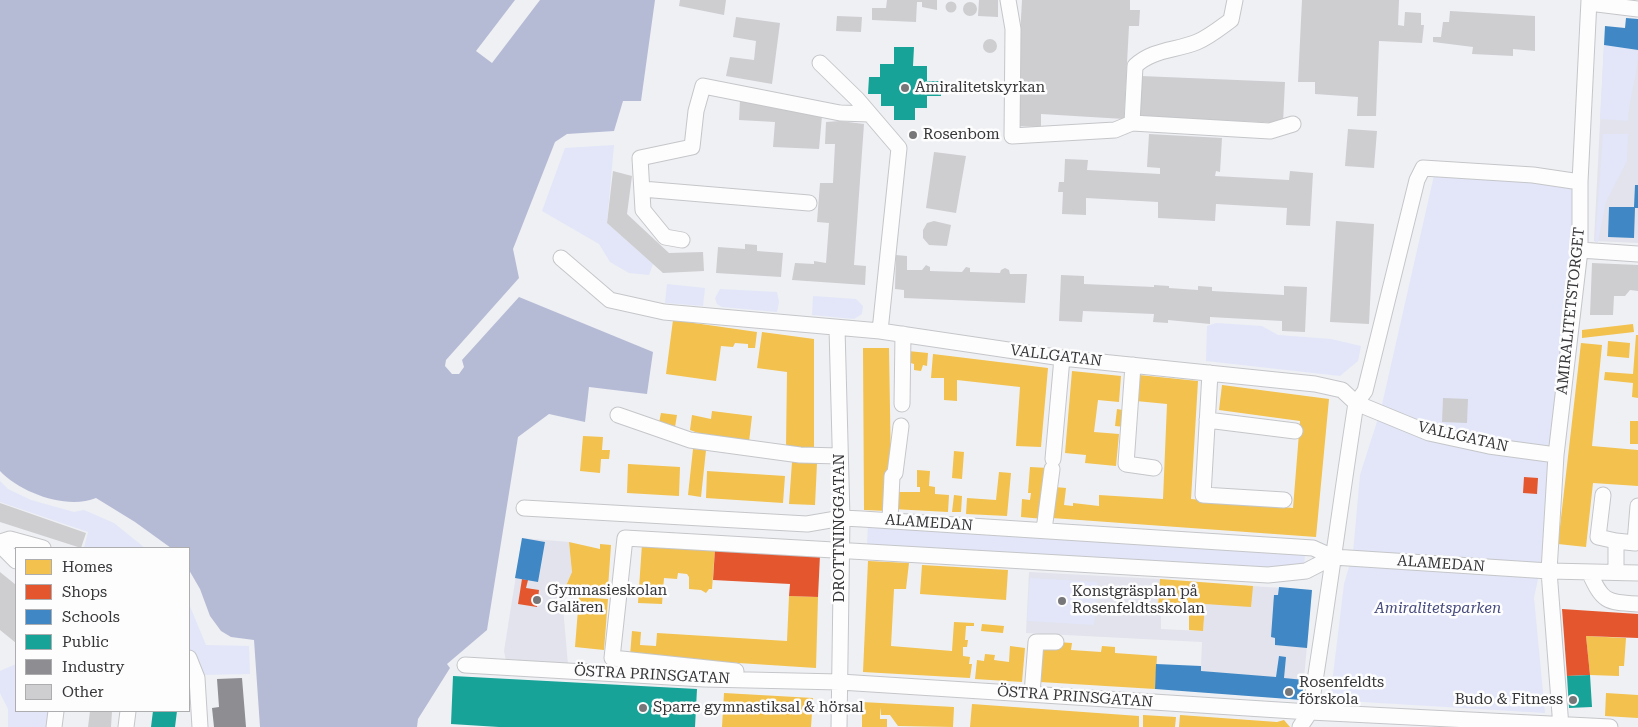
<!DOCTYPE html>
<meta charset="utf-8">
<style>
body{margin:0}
#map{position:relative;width:1638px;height:727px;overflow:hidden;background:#eff0f4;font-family:"Roboto Serif",serif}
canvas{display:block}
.legend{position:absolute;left:15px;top:547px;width:175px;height:165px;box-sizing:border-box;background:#fdfdfe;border:1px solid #adadaf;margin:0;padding:6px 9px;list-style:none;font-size:15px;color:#363638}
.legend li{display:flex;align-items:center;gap:10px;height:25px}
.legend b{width:25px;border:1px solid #adadaf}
</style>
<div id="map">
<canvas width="1638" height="727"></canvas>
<ul class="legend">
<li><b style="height:14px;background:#f2c14e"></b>Homes</li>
<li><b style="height:14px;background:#e4572e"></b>Shops</li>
<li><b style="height:14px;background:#3f88c5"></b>Schools</li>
<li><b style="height:14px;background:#17a398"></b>Public</li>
<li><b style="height:14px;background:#8d8d92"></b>Industry</li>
<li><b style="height:14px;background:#ceced1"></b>Other</li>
</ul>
</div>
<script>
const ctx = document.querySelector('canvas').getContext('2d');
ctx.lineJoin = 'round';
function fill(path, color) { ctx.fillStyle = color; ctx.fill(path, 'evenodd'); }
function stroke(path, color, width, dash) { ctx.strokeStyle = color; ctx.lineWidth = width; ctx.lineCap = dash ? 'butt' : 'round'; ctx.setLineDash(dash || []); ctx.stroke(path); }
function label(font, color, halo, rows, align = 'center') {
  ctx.font = font + ' "Roboto Serif",serif'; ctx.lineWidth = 5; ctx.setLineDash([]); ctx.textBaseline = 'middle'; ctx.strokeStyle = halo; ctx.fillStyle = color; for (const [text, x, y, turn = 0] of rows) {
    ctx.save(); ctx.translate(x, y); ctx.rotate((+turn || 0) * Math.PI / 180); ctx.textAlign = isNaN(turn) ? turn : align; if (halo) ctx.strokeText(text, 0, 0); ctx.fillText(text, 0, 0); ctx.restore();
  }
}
const built = new Path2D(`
 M1604,45L1638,50V243L1594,241Z
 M522,538L569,542L572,572L562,595L568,665L506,661L504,651Z
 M1029,572L1160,579L1158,606H1161V629L1203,631L1206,583L1312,590L1302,700L1200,692L1202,642L1026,633Z`);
const green = new Path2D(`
 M1604,45L1628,47V49L1638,51C1638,75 1629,97 1628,121L1600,119Z
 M1603,134H1628L1627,161L1606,202L1598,242H1595Z
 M614,145L607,223L653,264L649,275L629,273L610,262L599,244L542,211L565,148Z
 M1435,171L1573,188L1572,250L1550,445L1541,565L1534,598L1545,713L1330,700L1344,584L1353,553L1360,475L1381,409Z
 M667,284L705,288L703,306L665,303Z
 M720,289L777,292L779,302L777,312L722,307L717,304L715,298Z
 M813,296L856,299L863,306L862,314L854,319L812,315Z
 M1216,323L1262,326L1278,335L1331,339L1361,346L1358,361L1340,376L1206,361L1207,326Z
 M0,481L8,489L31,500L74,512L84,510L114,523L145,548H84L88,532L0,502Z
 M868,524L1305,554L1304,567L1248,569L867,546Z
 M1030,578L1097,582L1094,625L1027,621Z
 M189,604L206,645L249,646L250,674L201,675L189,649Z
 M16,664V711H49L47,727H8V709L0,693V671Z`);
const water = new Path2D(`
 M0,0H515L476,51L492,63L540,0H655L641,101H623L614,131L567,134L555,142L513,249L519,278L446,360L445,366L452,374H459L464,367L462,360L519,297L653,352L647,394L589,387L585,422L549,414L518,437L487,630L447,664L450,668L418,719L417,727H260L254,640L231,637L221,631L210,616L200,589L189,570V548H171L135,522L96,498C67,510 21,493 0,471Z`);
const homes = new Path2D(`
 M673,320L757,332L755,348H748V344L735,343L733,347L721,346L716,381L666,374Z
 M1633,324L1634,332L1582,338V330Z
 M762,332L814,339V450L786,448L787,372L757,368Z
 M1636,335H1638V398L1632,397L1633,383L1604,380L1605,372L1633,374Z
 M1608,341L1630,343L1629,358L1607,356Z
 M1581,343L1602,345L1592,446L1638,450V486L1593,483L1586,547L1558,544Z
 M863,348H889L891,471H886L887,511L864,510Z
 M908,351L928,353L927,366L923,365L921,371L914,370V364L907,362Z
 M933,354L1048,368L1041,447L1016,446L1020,387L957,380V401L944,400V378H931Z
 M1072,371L1121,376L1119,402L1098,400L1094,432L1119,434L1116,466L1085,463L1086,455L1065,453Z
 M1139,375L1198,381L1191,499L1293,508L1300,421L1219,410L1222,385L1329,399L1316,537L1052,518L1055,487L1066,488L1064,505L1073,506V503L1099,506V495L1163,499L1167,404L1136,401Z
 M1117,409L1128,411L1126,427L1115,426Z
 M712,411L752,416L749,442L709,437L690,430L692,415L711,419Z
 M661,413L677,415L675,427L659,423Z
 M1630,421H1638V444H1630Z
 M583,436L603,437L602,450H610L609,459H601L600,473L580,471Z
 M693,449L706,450L701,497L688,495Z
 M954,451L964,452L962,479L952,478Z
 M792,462L817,463L815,505L789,504Z
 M628,464L680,467L679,496L627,493Z
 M1030,467L1048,468L1044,519L1021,517L1022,499L1030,500L1031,493H1028Z
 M917,470L930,471L929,486L935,487V494L949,495L948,512L893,509L894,492H920V487H917Z
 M707,471L785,476L783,503L706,498Z
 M999,472L1011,473L1007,516L966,514L967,498L996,500Z
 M954,495L962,496L961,512H952Z
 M569,542L600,549V544L611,545L608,588L577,586V596L562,595L572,572Z
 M642,544L715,549L712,589H709L706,593L701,590L689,589V577L687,574L678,573L677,579L664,578L662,604L638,603Z
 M868,561L909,563L906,589H894L891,646L952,651L954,622L974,623V626H966L965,640H968L967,647H963V656L970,657L969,664H972L970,678L863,672Z
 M922,565L1008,570L1006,600L920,594Z
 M1160,579L1253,586L1251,607L1205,604L1203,631L1189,630V616L1193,613L1194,609L1179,608V612L1169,611V607L1158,606Z
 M789,596L818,597L816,668L630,656L632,631L641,632L640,645L656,646L657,633L787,641Z
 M579,597L608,599L604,650L575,647Z
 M982,624L1004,626L1003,633L981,631Z
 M1586,636L1626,638L1624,666H1619V676L1590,675Z
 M1057,642L1072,643L1071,650L1101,652L1102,646L1115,647V653L1157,656L1155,689L1040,682L1041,649L1057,650Z
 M1010,646L1025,648L1022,682L975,679L977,660L984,661L985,654L995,655L994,660L1009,662Z
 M724,693L813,698L811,727H722Z
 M1606,693L1638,695V718L1605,716Z
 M862,702L954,707L953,727L898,726L890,715H881L880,707V719H887V727H862Z
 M972,704L1139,716V727H970Z
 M1143,715L1176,717L1175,727H1143Z
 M1180,715L1277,722L1284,720L1290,727H1179Z`);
const shops = new Path2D(`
 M1524,477L1538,478L1537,494L1523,493Z
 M715,549L820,555L818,597L789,596L790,584L713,580Z
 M522,579L528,580L526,588L539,590L537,607L518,604Z
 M1562,609L1638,614V638L1586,636L1590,675L1567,676Z`);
const schools = new Path2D(`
 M1626,18L1638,19V50L1604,45L1605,26L1625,28Z
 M1635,185H1638V208H1635L1634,238L1608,237L1609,207H1634Z
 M522,538L545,542L538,582L515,578Z
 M1279,587L1312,590L1307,648L1275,645V638L1271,637L1274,595H1278Z
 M1279,656L1286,657L1284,678L1304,680L1302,700L1155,689L1156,664L1201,666V671L1276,677Z`);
const public = new Path2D(`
 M894,47H914L913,66H927V81H941V96H927V108H915V120H894V106H881V94H868L869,77H880V64H894Z
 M1590,675L1592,707L1569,708L1567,676Z
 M453,676L697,689L695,727H499L451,724Z
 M153,711H177L175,727H151Z`);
const industry = new Path2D(`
 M242,678L246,727H214L212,708L219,707L217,679Z`);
const building = new Path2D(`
 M680,0H726L724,15L679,6Z
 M887,0H937V10L922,7V2H917L916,22L872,20V8H886Z
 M979,0H998V17L978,16Z
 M1022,0H1130V10H1140L1139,26H1129L1124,119L1041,114V127L1015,126Z
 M1302,0H1399L1398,25L1404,26L1405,12L1421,13V25H1424L1422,43L1379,41L1376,116H1357L1358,97L1315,94V82H1298Z
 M945.5 7a5.5 5.5 0 1 1 11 0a5.5 5.5 0 1 1-11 0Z
 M963 9a7 7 0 1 1 14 0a7 7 0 1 1-14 0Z
 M1450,11L1535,16V51L1513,49V56L1472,54L1473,47L1433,42V37H1441L1443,22H1449Z
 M837,16L862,17L861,32L836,31Z
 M736,17L780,23L772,84L726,76L730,57L754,60L756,41L733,37Z
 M983 46a7 7 0 1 1 14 0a7 7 0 1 1-14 0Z
 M1141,76L1285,82L1283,123L1139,117Z
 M740,100L822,116L819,149L773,147L775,122L739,120Z
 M840,121L864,124L854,265L866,266L865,285L792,280L795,263L814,264V261L826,263L829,223L817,222L820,183H833L835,144H825L826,122Z
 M1348,129L1377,131L1374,168L1345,166Z
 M1149,134L1222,138L1220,172L1216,171L1215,176L1289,180L1290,171L1313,173L1310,226L1286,225L1287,208L1216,204L1215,221L1158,218V202L1086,198V215L1062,214L1063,192H1058L1059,182H1064L1065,159L1088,160L1087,170L1160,174V168L1147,167Z
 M934,152L966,156L956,213L926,208Z
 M613,171L632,176L627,214L669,253L703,252L704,271L663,273L607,223Z
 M934,221L951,225L947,246L929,245L923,238V230L927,223Z
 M1336,221L1374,224L1369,324L1330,322Z
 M745,244L757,245V251L783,253L781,277L716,273L718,247L745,249Z
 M896,255L907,256V270H922L926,265L930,267V271L962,272L966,267L970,268V272L1000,273L1001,270L1005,268L1009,270L1010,274H1027L1025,303L904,298V290L895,289Z
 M1592,263L1638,265V291L1630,290L1625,296H1614L1613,315H1590Z
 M1061,275L1084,276V284L1154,287V285L1169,286V288L1198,290V286L1212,287V291L1284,295V286L1307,287L1305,332L1282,331V321L1210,317V324L1168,320V323L1153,322L1154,314L1083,311L1082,322L1059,321Z
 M1443,398L1468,399L1467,423L1442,422Z
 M0,503L86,533L81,548L0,522Z
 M0,572L16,585V643L0,630Z
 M90,711H112L111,727H88Z`);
const minor = new Path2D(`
 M1008,0L1013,29L1012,136L1115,130L1132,123
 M1235,0L1231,20C1220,28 1209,37 1197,42C1175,51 1153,49 1135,66L1132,123L1270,131L1293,124
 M1589,3L1638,9
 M820,63L857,99L899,148L880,331
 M642,189L809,203
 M682,240L665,237L643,210L640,158L692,147L696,111L703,86L840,113L870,114
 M1580,250L1638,254
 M561,258L610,300L664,312L880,331L1062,358L1315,384L1342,390L1356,403L1429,433L1489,446L1556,455
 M837,328L842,518L839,727
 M1133,365L1126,464L1154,468
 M1210,373L1203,495L1284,500
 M902,404L903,334
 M618,415L690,440L800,455L840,456
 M1207,420L1295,431
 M1053,459L1062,358
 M1603,495L1598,537L1616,541
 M524,508L807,524L842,518L862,519L1313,548L1333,557L1549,571L1638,573
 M890,520L892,476L895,473L901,426
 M1044,530L1052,469
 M0,542L10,539L43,548
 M0,545L16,561
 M1589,572C1603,602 1605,602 1638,604
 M1616,572V541L1635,543L1638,506
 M189,658L197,678L200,727
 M465,665L704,679L840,682L1310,712L1610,727
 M736,671L612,658L625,538L1268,575L1306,571L1333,557
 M1032,694L1036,642H1056
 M54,727L56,711
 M126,727L128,711
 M1300,727L1310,712C1327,609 1340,506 1356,403L1365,391L1417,180L1423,168L1533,175L1580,182
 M1561,727L1549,571L1556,455L1580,250V182L1589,0`);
const markers = [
 [905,88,5,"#77777a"],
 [913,135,5,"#77777a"],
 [537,600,5,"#77777a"],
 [1062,601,5,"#77777a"],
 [1289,692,5,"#77777a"],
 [1573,700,5,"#77777a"],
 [643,708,5,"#77777a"]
];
const poiNames = [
 ["Amiralitetskyrkan",915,88],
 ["Rosenbom",923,135],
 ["Gymnasieskolan",547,591],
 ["Galären",547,608],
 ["Konstgräsplan på",1072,592],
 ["Rosenfeldtsskolan",1072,609],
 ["Rosenfeldts",1299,683],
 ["förskola",1299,700],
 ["Budo & Fitness",1563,700,"right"],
 ["Sparre gymnastiksal & hörsal",653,708]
];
const streetNames = [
 ["AMIRALITETSTORGET",1571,311,-84],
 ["VALLGATAN",1056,356,7],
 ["VALLGATAN",1463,437,13],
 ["ALAMEDAN",929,523,4],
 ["DROTTNINGGATAN",840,528,-90],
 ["ALAMEDAN",1441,564,4],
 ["ÖSTRA PRINSGATAN",652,675,3],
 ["ÖSTRA PRINSGATAN",1075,697,4]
];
const parkNames = [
 ["Amiralitetsparken",1438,609]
];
fill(built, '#e2e3ec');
fill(green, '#e2e6f8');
fill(water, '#b6bbd5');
fill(homes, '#f2c14e');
fill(shops, '#e4572e');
fill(schools, '#3f88c5');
fill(public, '#17a398');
fill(industry, '#8d8d92');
fill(building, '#ceced1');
stroke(minor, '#c5c6c9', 17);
stroke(minor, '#fdfdfd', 15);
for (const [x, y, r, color] of markers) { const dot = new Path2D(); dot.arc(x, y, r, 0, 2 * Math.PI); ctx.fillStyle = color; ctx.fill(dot); stroke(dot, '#fdfdfe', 2); }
label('15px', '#363638', '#fdfdfe', poiNames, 'left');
label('15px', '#363638', '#fdfdfe', streetNames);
label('italic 15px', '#464b7d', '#fdfdfe', parkNames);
</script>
